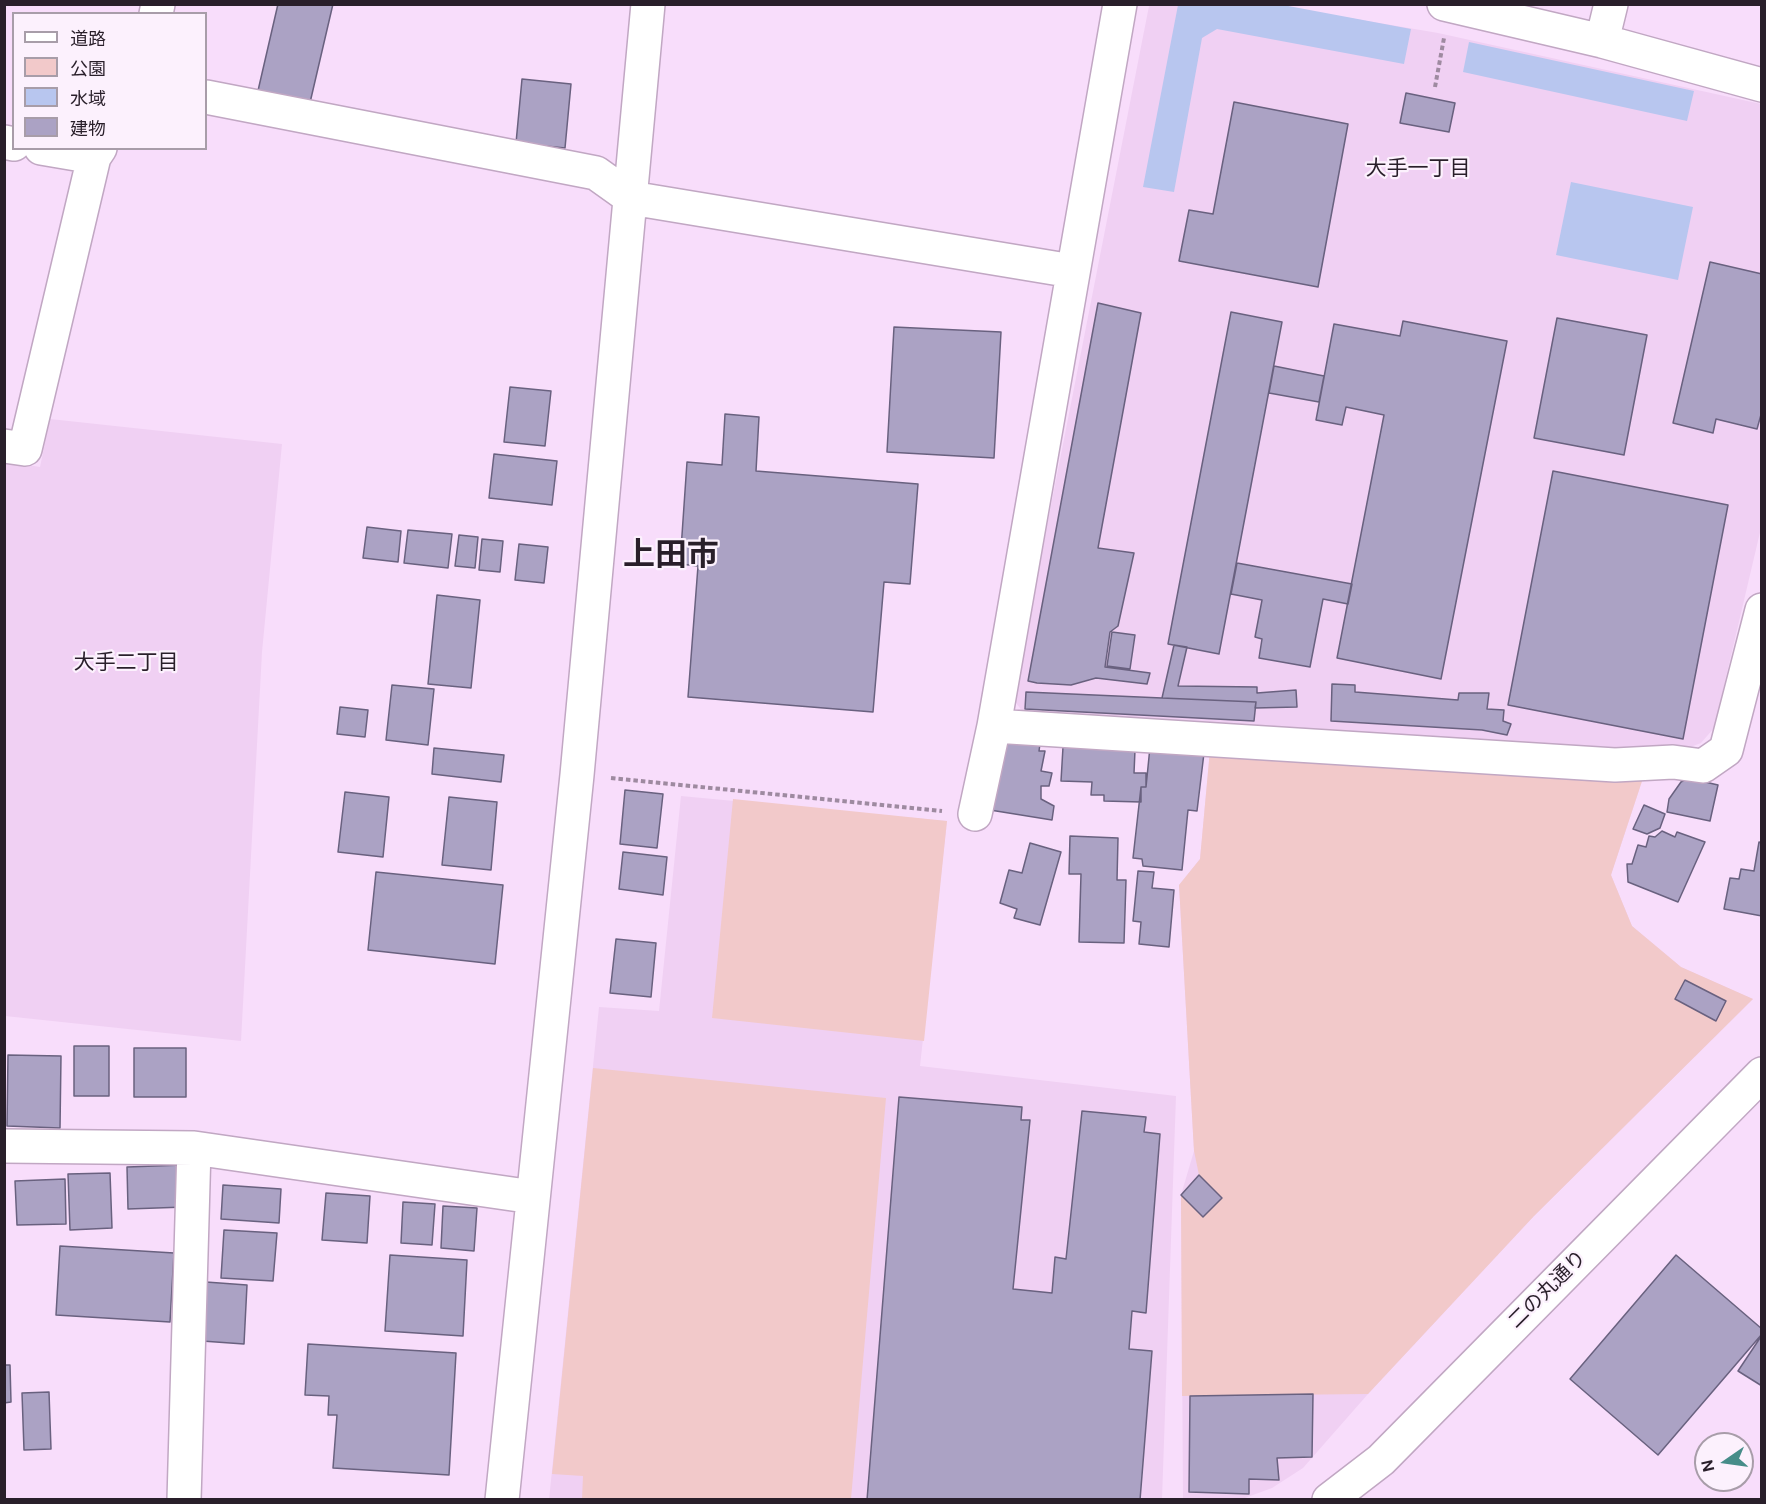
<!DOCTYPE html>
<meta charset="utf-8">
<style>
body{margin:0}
#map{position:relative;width:1766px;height:1504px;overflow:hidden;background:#f8ddfb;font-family:"DM Sans","Noto Sans JP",sans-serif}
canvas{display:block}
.frame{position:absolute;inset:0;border:6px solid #291f2a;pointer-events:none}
.legend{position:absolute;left:12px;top:12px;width:195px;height:138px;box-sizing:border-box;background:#fcf1fd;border:2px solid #a89da9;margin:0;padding:8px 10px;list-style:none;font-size:18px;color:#291f2a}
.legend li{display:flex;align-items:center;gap:12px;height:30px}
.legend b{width:30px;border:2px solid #a89da9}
.north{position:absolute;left:1694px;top:1432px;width:60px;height:60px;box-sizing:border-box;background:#fcf1fd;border:2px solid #a89da9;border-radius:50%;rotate:257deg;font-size:16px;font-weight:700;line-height:24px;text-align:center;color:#291f2a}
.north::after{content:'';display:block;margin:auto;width:21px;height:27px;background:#468d89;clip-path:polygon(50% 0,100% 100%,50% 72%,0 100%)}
</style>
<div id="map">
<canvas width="1766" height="1504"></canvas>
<div class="frame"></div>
<ul class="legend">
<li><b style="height:8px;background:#fff"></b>道路</li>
<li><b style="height:16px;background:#f2c9ca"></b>公園</li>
<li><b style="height:16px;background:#b8c6ef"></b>水域</li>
<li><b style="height:16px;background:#aba2c4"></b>建物</li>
</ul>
<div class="north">N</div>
</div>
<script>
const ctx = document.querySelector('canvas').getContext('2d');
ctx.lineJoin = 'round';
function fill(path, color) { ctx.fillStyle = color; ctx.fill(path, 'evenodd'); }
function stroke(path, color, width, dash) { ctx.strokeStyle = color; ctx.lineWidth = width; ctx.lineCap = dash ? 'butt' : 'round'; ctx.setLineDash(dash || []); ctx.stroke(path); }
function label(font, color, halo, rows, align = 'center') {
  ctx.font = font + ' "DM Sans","Noto Sans JP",sans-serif'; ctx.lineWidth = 4.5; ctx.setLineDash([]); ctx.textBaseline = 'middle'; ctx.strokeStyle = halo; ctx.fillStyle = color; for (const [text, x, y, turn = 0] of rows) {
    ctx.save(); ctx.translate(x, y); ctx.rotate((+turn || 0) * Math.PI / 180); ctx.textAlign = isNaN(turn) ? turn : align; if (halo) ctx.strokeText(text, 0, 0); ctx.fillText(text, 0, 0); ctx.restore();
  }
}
const built = new Path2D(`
 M1152,4L1274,5L1438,33L1761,104V528L1714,728L1701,743L1648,763L1611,875L1632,926L1681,967L1753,999L1534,1216L1368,1394L1303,1468L1272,1488L1242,1499H1183L1181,1195L1194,1151L1179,885L1200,859L1211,739L1026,716L1013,699L1149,6Z
 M50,419L282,444L262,652L241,1041L5,1016L4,461L40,467Z
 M681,796L947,821L920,1066L1176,1096L1162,1499L549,1500L599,1007L659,1011Z`);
const green = new Path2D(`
 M1211,739L1648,763L1611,875L1632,926L1681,967L1753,999L1534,1216L1368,1394L1182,1396L1181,1195L1203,1217L1222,1198L1199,1175L1194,1151L1179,885L1200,859Z
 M733,799L947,821L924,1041L712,1018Z
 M593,1068L886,1098L851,1499H582L583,1476L552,1474Z`);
const water = new Path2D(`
 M1178,5H1283L1411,29L1404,64L1217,29L1202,38L1174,192L1143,187Z
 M1469,42L1694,91L1687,121L1463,72Z
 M1571,182L1693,207L1678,280L1556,255Z`);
const building = new Path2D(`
 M278,4H333L309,107L257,95Z
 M522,79L571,84L565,148L516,143Z
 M1406,93L1455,103L1449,132L1400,123Z
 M1234,102L1348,124L1318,287L1179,261L1189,210L1213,214Z
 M1710,262L1762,274V411L1757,429L1716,419L1713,433L1673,423Z
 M1098,303L1141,313L1098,548L1134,553L1118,626L1110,632L1105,667L1150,673L1147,684L1096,678L1071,685L1037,683L1028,681Z
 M1231,312L1282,322L1219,654L1168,644Z
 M1557,318L1647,335L1624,455L1534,438Z
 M1403,321L1507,341L1441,679L1337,658L1384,415L1346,407L1342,425L1316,420L1334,324L1400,336Z
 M894,327L1001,332L994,458L887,452Z
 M1274,366L1324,376L1319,402L1269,393Z
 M510,387L551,391L545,446L504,442Z
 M725,414L759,417L756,471L918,484L910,584L884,582L873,712L688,697L698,566L680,564L687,462L722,465Z
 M494,454L557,461L552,505L489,498Z
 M1553,471L1728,505L1683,739L1508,705Z
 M367,527L401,531L398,562L363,558Z
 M408,530L452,534L448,568L404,563Z
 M459,535L478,537L475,568L455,566Z
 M482,539L503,541L500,572L479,570Z
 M519,544L548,547L544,583L515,580Z
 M1237,563L1352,584L1348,604L1323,599L1310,667L1259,658L1262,639L1255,637L1262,600L1231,594Z
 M437,595L480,600L471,688L428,684Z
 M1112,632L1135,635L1130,669L1107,666Z
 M1174,645L1187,647L1178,686L1257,687V693L1296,690L1297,707L1255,708L1256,702L1162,698Z
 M1332,684L1355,685V692L1458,700L1459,693H1489L1487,709L1504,710L1503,721L1511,724L1507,735L1482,730L1331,721Z
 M392,685L434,689L428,745L386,740Z
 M1026,692L1162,698L1256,702L1254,721L1025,709Z
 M340,707L368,710L365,737L337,734Z
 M1002,742L1040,744L1039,751H1045L1041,771L1052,773L1049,786H1041V799L1054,806L1052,820L990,810Z
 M1063,747L1135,750L1134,773H1146V787H1141V802L1104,801V795H1091L1092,782L1061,781Z
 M1150,747L1204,753L1197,811L1188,810L1182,870L1143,866L1142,859L1133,858L1141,787H1146Z
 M434,748L504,755L501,782L432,774Z
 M1688,778L1718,785L1710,821L1667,812L1669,799L1681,782Z
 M625,790L663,794L657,848L620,844Z
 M345,792L389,797L383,857L338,852Z
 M449,797L497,802L491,870L442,865Z
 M1644,805L1665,814L1660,828L1647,834L1633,829Z
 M1662,831L1675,837L1677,832L1705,842L1678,902L1628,882L1627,864H1632L1638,845L1646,847L1649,836L1655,837Z
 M1070,836L1118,838L1117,880H1126L1124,943L1079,942L1081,874H1069Z
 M1759,842L1762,843V916L1724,909L1730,878L1739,879L1741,869L1754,871Z
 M1030,843L1061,852L1040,925L1014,918L1017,909L1000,903L1009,870L1022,873Z
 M623,852L667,857L663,895L619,889Z
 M1138,871L1154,872L1152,888L1174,890L1169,947L1139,944L1141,922L1133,921Z
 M376,872L503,885L495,964L368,950Z
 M616,939L656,943L651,997L610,993Z
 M1685,980L1726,1001L1716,1021L1675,999Z
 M74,1046H109V1096H74Z
 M134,1048H186V1097H134Z
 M8,1055L61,1056L60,1128L7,1126Z
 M899,1097L1022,1107L1021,1120H1030L1013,1289L1052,1293L1055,1257L1066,1259L1082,1111L1146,1117L1144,1132L1160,1134L1146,1313L1132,1311L1129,1349L1152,1351L1140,1500H867Z
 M183,1165L185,1207L128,1209L127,1167Z
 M110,1173L112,1228L70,1230L68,1174Z
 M1199,1175L1222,1198L1203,1217L1181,1195Z
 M65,1179L66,1224L17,1225L15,1181Z
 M223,1185L281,1189L279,1223L221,1219Z
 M326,1193L370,1196L367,1243L322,1240Z
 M403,1202L435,1204L432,1245L401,1243Z
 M443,1206L477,1208L474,1251L441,1248Z
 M224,1230L277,1233L273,1281L221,1278Z
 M60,1246L174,1253L170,1322L56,1315Z
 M390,1255L467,1260L463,1336L385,1331Z
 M1676,1255L1762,1329V1334L1658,1455L1570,1379Z
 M206,1282L247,1285L244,1344L202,1341Z
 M1762,1335V1386L1738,1371Z
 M308,1344L456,1353L449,1475L333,1468L337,1415H328L329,1396L305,1395Z
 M4,1365H10L11,1402L4,1403Z
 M49,1392L51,1449L24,1450L22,1393Z
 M1313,1394L1312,1457L1277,1458L1279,1480L1249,1479V1494L1189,1492L1190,1396Z`);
const path = new Path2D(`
 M1435,87L1444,38
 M611,778L942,811`);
const minor = new Path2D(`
 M1444,4L1602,41L1762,85
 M156,14L158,4
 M1602,41L1611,4
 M206,97L596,173L631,198L1072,271
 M4,142L14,144
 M41,148L94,157
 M4,446L25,449L94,157L100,148
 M994,726L1615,765L1673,762L1703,766L1726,750L1762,610
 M975,814L994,726L1120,4
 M4,1146L194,1148L533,1197
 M184,1500L194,1148
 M502,1500L577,775L648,4
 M1329,1500L1381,1460L1762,1074`);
const streetNames = [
 ["二の丸通り",1548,1290,-45]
];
const neighbourhoodNames = [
 ["大手一丁目",1418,169],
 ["大手二丁目",126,663]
];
const townNames = [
 ["上田市",671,557]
];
fill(built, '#f0d0f3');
fill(green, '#f2c9ca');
fill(water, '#b8c6ef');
fill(building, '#aba2c4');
stroke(building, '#69617f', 1.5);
stroke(minor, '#c1a7c3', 36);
stroke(path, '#9e8aa0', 4, [4.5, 3]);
stroke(minor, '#fff', 33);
label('20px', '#291f2a', '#fcf1fd', streetNames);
label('21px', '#291f2a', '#fcf1fd', neighbourhoodNames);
label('bold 32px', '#291f2a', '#fcf1fd', townNames);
</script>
